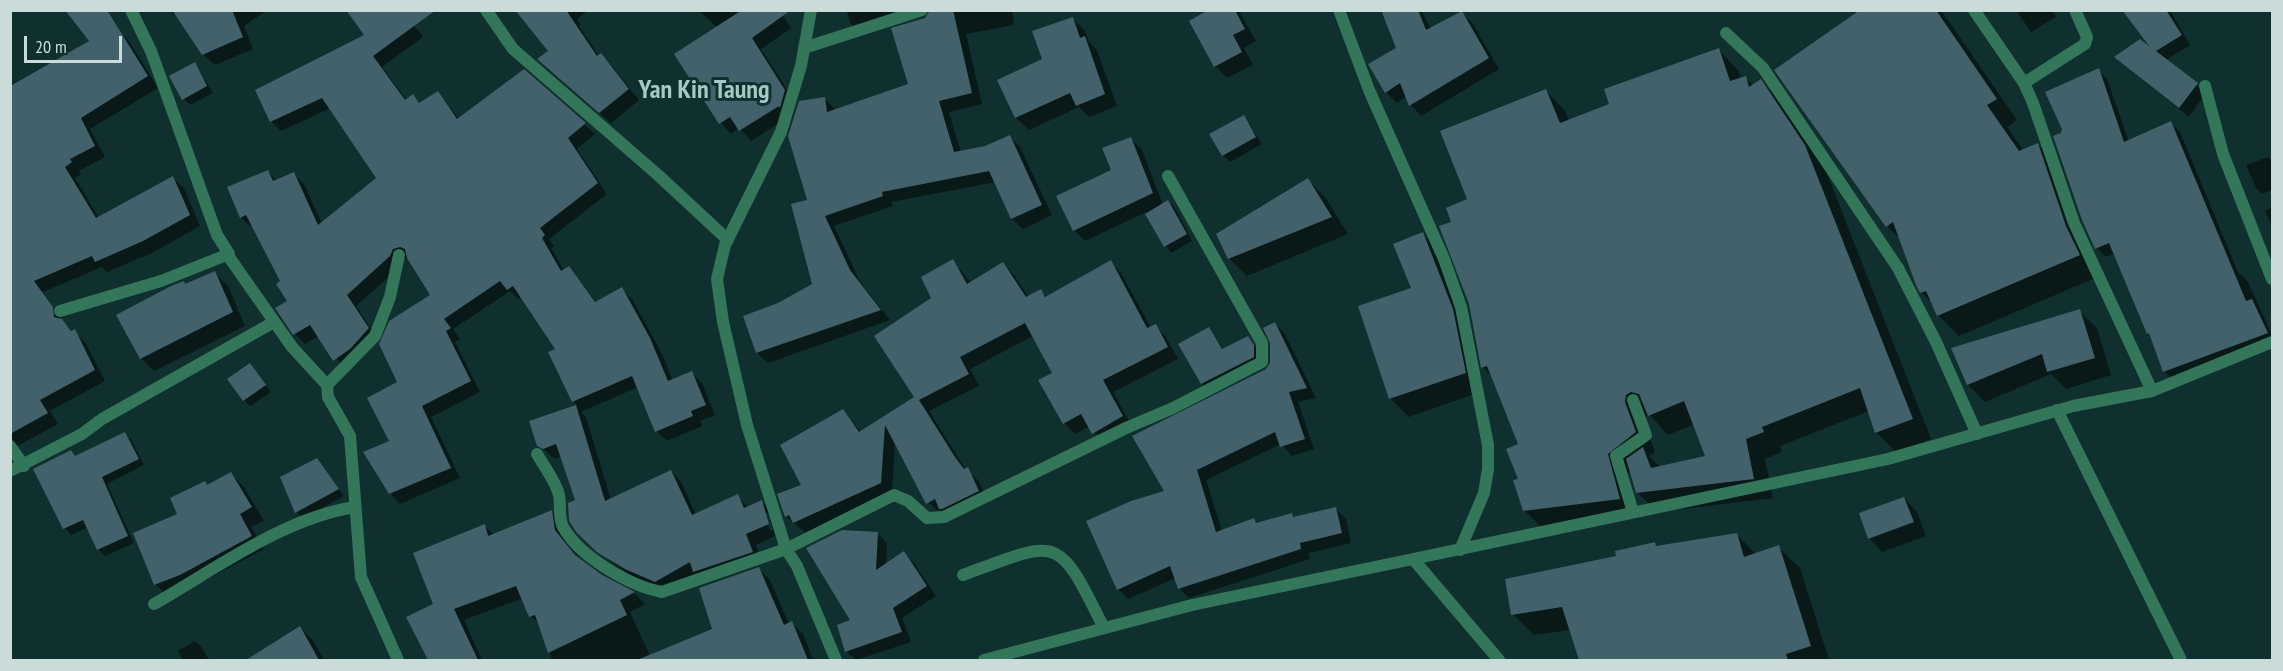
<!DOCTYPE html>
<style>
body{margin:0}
#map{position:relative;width:2283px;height:671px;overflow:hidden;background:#0f302e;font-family:"PT Sans Narrow",sans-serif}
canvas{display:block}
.frame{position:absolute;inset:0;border:12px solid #cadcda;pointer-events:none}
.scale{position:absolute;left:24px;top:36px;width:98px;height:27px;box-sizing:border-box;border:3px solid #cadcda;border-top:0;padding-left:8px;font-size:18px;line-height:21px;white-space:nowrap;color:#cadcda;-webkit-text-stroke:4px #0f302e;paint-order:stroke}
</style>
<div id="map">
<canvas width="2283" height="671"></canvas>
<div class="frame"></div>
<div class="scale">20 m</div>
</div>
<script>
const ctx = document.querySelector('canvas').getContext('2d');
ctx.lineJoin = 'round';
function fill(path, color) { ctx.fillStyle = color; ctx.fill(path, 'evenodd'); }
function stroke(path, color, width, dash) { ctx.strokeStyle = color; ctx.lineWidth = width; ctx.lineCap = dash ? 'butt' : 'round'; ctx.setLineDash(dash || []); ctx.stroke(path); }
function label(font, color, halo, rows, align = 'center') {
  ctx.font = font + ' "PT Sans Narrow",sans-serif'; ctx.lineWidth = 6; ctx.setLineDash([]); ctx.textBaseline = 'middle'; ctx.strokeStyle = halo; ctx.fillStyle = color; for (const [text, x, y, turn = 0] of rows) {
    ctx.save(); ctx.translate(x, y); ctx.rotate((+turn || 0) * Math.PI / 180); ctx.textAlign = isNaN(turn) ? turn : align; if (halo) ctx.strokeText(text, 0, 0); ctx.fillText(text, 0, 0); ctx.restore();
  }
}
const shadow = new Path2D(`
 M169,10H267L244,26L253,49L215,65L203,54L179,19Z
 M517,10H589L577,19L581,24L579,26L599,56L601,55L612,66L639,100L611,123L550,70V52Z
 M698,10H779L791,28L761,49L795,102L790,116L751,141L739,128L731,134L721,123L718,28Z
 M846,10H1012L1014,25L966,34L982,104L949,112L961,152L985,148L1009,136L1020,147L1052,215L1023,229L1012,219L996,182L891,202L893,206L834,226L860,282L890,320L768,363L757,353L745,317L779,305L813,285L809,201L825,99L836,110L910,85L926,19L932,12L861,35L851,24Z
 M1211,10H1238L1256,41L1244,48L1253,65L1227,78L1215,66Z
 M1399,10H1421L1431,29L1462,13L1473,24L1499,69L1421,116L1411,105L1407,96L1397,103L1386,92L1398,48Z
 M1863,10H1941L2017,120L2007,127L2024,151L2038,145L2059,166L2100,276L1959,336L1938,315L1934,305L1921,292L1901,240L1887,226Z
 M2016,10H2052L2056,17L2031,32Z
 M2124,10H2170L2190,45L2166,60L2206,93L2189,117L2116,58L2155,53Z
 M406,15L423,37L382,67L407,101L413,96L421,104L438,93L459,119L524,71L595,134L577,149L607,194L549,239L554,246L551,248L564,271L569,268L597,303L621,289L632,299L660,350L673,381L691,373L702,383L715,415L700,421L702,426L667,441L656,431L638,387L581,412L586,417L611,500L671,471L681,482L696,515L737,496L748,507L762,502L772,513L779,534L756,545L763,562L666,591L637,580L599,553L561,456L555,459L539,445L531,422L578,406L573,401L558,350L522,297L518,299L510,291L453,329L460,339L455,342L480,392L431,417L460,478L400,504L390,493L391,442L399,382L432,295L409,258L403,259L400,267L356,306L378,339L342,365L319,336L305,344L295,334L289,302L282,281L253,226L251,227L241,217L268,172L277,181L294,174L304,184L322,224L378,178L331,108L281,131L271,121ZM764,513H768L773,530L770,531Z
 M1072,18L1085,31L1089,42L1097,50L1117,106L1089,117L1079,107L1029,130L1016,118L999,80L1044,60Z
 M118,30L129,41L158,88L90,129L105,157L79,171L81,174L75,178L99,218L173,178L184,188L200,226L154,252L107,272L102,267L43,292L64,323L85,342L105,381L50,411L58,424L10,450V85L108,32Z
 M1719,50L1738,70L1741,79L1745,78L1754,86L1761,81L1780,101L1824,166L1931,439L1896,452L1876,432L1869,411L1780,446L1782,452L1765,459L1773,498L1657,512L1637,492L1631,471L1627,474L1638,518L1544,530L1524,510L1520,480V445L1494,378L1483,367L1453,222L1546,91L1565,111L1569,121L1611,105ZM1648,413L1668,435L1695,424L1707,457L1660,467L1649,456L1655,452L1644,423Z
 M195,64L213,93L190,105L184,99Z
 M2098,69L2107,79L2129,142L2171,123L2180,132L2238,272L2247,280L2272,335V343L2173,380L2164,371L2152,337L2115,253L2106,257L2096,248L2062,134Z
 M1244,117L1262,144L1230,162L1223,155Z
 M1131,139L1142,150L1163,205L1168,202L1175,208L1192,241L1171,253L1146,212L1085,241L1074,230Z
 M2268,157L2272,161V190L2262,194L2256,188L2246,165Z
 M1308,180L1325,197L1348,234L1247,276L1229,258Z
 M2272,207V227L2265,211Z
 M1423,234L1441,253L1483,391L1409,417L1390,398Z
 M953,261L971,283L1003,264L1014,275L1029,298L1041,291L1047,297L1110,262L1121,273L1151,328L1155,326L1166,337L1178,359L1113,392L1133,428L1105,444L1090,426L1075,434L1064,423L1054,373L1033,336L970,369L979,386L929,411L966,470L978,480L989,502L954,519L943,510H937L925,499L895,442L892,494L806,533L786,516L843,411L861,432L916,397L933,298Z
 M215,273L228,286L245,326L154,371L141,358L186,285Z
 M2079,311L2097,328L2111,375L2066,389L2051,374L1985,402L1968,385Z
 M1275,324L1285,334L1316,398L1298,402L1314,449L1292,456L1281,444L1206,480L1222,531L1253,520L1258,524L1291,515L1295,518L1336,509L1346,519L1351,543L1309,553L1310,559L1189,598L1179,588L1176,578L1128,599L1118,589L1166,492L1267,370L1272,363Z
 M1209,329L1224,350L1248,337L1260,353V364L1209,390L1202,383Z
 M250,365L271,392L250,406L244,400Z
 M125,434L131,440L144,465L107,484L134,543L105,556L99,550L88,527L71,535L65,528L70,451L76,457Z
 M317,460L344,496L303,518L296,512Z
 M231,474L244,487L264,521L251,527L264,549L193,587L168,597L155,584L179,514L208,486Z
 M1904,498L1917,512L1926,536L1882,552L1869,538Z
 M551,511L562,522L566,543L580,560L601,577L634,593L645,604L630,612L650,656L714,630L759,569L770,580L789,624L792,623L803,634L813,660H552L540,625L531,616L523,598L464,620L482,660H430L408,618L435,605L484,525L494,535Z
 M877,533L887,543L886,565L904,553L914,563L936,596L902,618L911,642L856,660L847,652L839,626L853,620Z
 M1736,534L1756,554L1778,547L1800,568L1829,660H1581L1571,630L1534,635L1513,614L1618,558L1655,544L1658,547Z
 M300,628L312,639L324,660H283L273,645Z
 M195,641L202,648L209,660H183L178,651Z`);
const building = new Path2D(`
 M65,10H107L148,76L81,118L95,146L70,159L72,162L65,167L96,218L173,176L190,215L143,241L95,262L92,256L34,281L53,307L54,317L62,319L71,331L75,329L95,370L40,400L48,413L10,434V86L89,41Z
 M172,10H232L243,37L202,55Z
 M346,10H436L373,56L405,100L413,94L419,103L438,91L457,119L524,69L586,123L568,138L598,183L540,228L545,235L542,238L561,271L569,266L595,302L622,287L650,338L668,381L692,371L706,405L691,411L693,416L655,432L632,376L572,402L548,352L555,349L513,286L507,290L500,281L444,319L451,328L446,331L471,381L422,406L451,468L389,494L363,452L389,441L367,398L397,382L379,344L389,321L430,295L407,258L405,249L400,247L393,249L390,256L347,295L369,328L350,349L333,361L310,325L293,335L275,308L287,301L276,284L280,281L246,215L240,218L227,187L268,170L273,181L294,172L318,225L376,178L322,98L270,122L255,90L364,35Z
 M515,10H566L597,56L601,53L629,89L599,113L537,59L548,51Z
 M742,10H791L752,38L785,90L780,108L779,106L739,131L730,117L719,124L674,54Z
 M930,10H953L972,93L939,101L954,152L985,146L1010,135L1042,205L1011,219L989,171L882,192L883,196L825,216L850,270L881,310L756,353L743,316L778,303L812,284L791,204L807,200L788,136L799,101L825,97L827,112L908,84L891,28L925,18Z
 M1208,10H1235L1245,29L1233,35L1242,52L1214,67L1189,21Z
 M1381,10H1418L1426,30L1462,11L1489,58L1409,106L1400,83L1385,93L1368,64L1396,48Z
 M1860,10H1936L1997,99L1987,105L2019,151L2038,143L2066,226L2080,255L1937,316L1926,291L1920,293L1916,285L1893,222L1886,227L1774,70Z
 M2122,10H2166L2182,35L2156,51L2198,83L2179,108L2114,57L2140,39L2150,47Z
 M1073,17L1080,38L1085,36L1105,94L1076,106L1070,93L1015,118L997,80L1042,59L1032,31Z
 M1719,48L1730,81L1746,76L1749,87L1761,79L1805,145L1913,419L1875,433L1860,388L1762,427L1764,432L1746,439L1754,479L1636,493L1626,459L1643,447L1651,468L1705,456L1684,401L1648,416L1639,394L1631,392L1626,395L1625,402L1636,432L1608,454L1620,499L1523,511L1513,480L1518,479L1506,449L1518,444L1487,366L1481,368L1469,304L1439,226L1451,222L1446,208L1467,199L1440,131L1546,89L1560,123L1609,104L1604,89Z
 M195,62L207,86L182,100L169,76Z
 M2099,68L2124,142L2171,121L2246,301L2252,299L2268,333L2163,372L2149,333L2147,334L2109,243L2095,249L2082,220L2053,136L2061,133L2062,129L2045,92Z
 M1244,115L1256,137L1222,156L1209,134Z
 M1131,137L1153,193L1073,231L1056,196L1111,170L1102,148Z
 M1308,178L1332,217L1228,259L1216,234Z
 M1168,200L1187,234L1164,247L1145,214Z
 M1423,232L1453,309L1466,373L1389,399L1358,306L1411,288L1393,244Z
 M953,259L967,284L1003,262L1026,297L1041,289L1045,297L1111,260L1147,328L1156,324L1168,347L1103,380L1123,416L1092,434L1081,414L1063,424L1038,380L1052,373L1025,323L960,357L969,374L919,400L955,457L964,469L968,467L979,491L942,509H939L935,499L926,504L885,425L881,483L793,523L789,515L785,517L777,494L801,485L780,445L843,409L859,432L914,397L874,336L931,298L921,277Z
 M215,271L233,312L140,359L116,315L171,286L184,281L185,284Z
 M2080,309L2095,358L2047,372L2042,354L1967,385L1951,348Z
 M1275,322L1307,388L1289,392L1305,439L1280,447L1275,432L1197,470L1216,532L1254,518L1256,523L1292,513L1293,517L1336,507L1342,533L1300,543L1301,549L1178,589L1170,566L1117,590L1086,521L1131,501L1164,491L1132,436L1266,369L1270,363V343L1263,328Z
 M1209,327L1222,349L1248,336L1254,345V357L1201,384L1178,344Z
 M250,363L266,385L243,401L227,379Z
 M576,405L605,501L671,470L692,515L738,494L744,508L762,500L769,524L746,534L753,552L693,572L690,562L655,582L625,569L598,553L577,533L569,521L568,503L575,500L556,444L543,449L537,446L529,421Z
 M125,432L139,459L102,477L128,536L97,550L83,520L63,529L33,469L71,450L75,456Z
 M317,458L339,489L295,513L280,477Z
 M231,472L252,507L240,514L252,536L180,575L154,585L133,533L177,514L170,498L205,481L207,485Z
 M1904,497L1914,522L1868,539L1859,513Z
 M552,510L555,530L575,555L602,575L635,592L620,600L627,615L548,653L535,615L529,617L516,586L454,609L478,660H428L406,617L433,604L413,553L485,524L488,536Z
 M842,530L878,532L876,570L904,551L927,586L893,608L902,632L845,652L837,625L850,620L806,548Z
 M1737,533L1744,557L1779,545L1811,646L1786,654L1788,660H1579L1562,607L1511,615L1505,579L1616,556L1615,551L1655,542L1656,546Z
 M759,567L784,625L792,621L808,660H637L712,629L699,588Z
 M300,626L319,660H246Z`);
const lane = new Path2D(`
 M1726,33L1763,68L1898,268L1936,342L1977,434
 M1633,512L1616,456L1646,435L1633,400`);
const street = new Path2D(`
 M131,10L151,51L217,235L229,254V257L292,347L327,385L328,397L350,436L361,577L398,660
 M486,10L513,49L658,175L728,240
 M811,10L801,66L781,132L725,245L717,279L723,322L747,425L786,549L797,566L836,660
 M1339,10L1369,90L1444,259L1461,307L1488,445V469L1484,493L1460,550
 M1974,10L2024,83L2033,103L2074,223L2152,391
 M804,48L922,10
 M2024,83L2085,44L2087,37L2075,10
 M2205,86L2223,154L2272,279
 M60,311L161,281L229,254
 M327,385L375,336L390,297L399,255
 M2057,410L2181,660
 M10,446L24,466
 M537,454C544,466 556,482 559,495C561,506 558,517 563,527C580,557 630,586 662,592L786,549L894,495L908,501L927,518L944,517L1126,428L1173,408L1262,362V343L1168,176
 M10,471L82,434L102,419L274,322
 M1413,559L1888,459L2073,406L2152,391L2272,342
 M963,575C1060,539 1057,533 1104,628
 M154,604C217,568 284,518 355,507
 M984,660L1192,605L1413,559L1499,660`);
const quarterNames = [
 ["Yan Kin Taung",704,91]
];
fill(shadow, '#0007');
fill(building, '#43616a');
stroke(lane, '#347659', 12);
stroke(street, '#347659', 12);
label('bold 26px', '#a5c9c6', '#0f302e', quarterNames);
</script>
